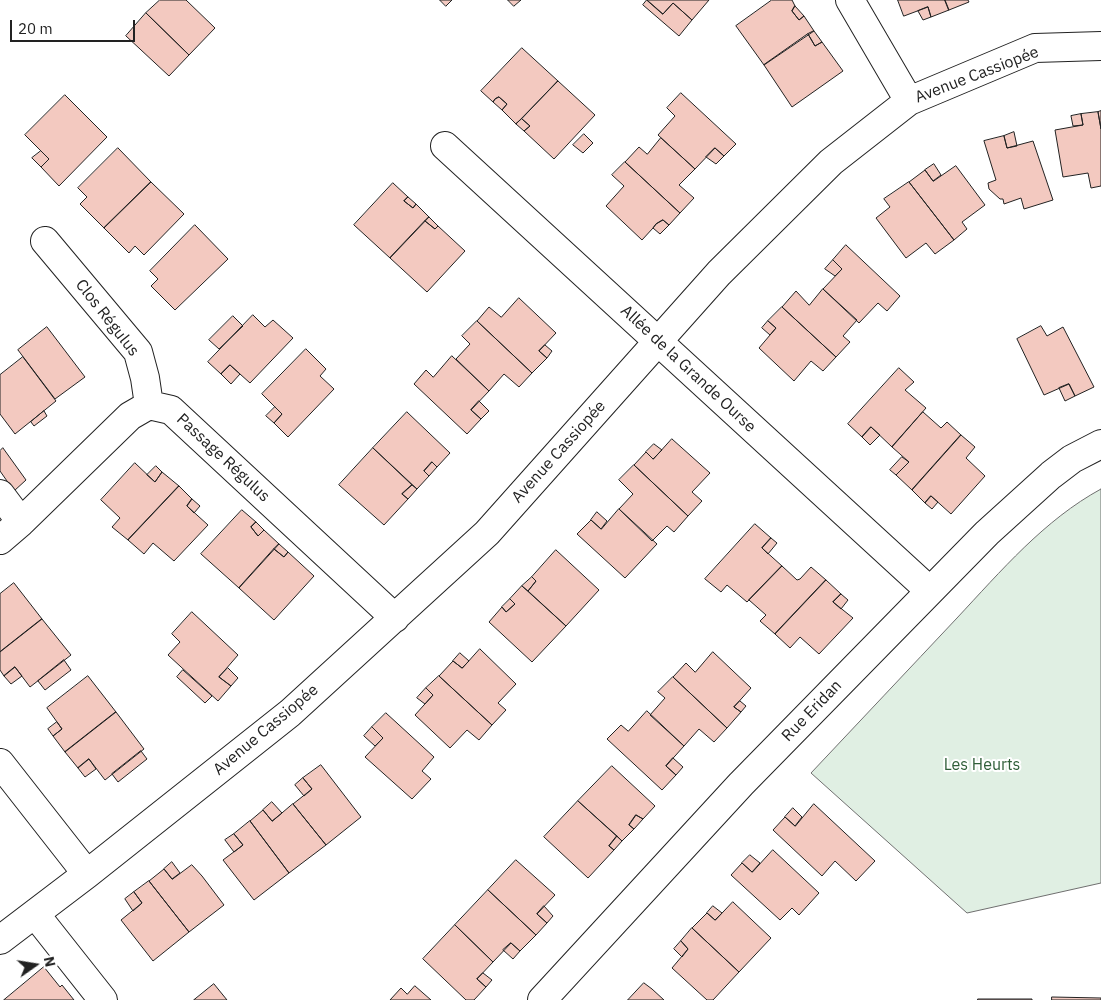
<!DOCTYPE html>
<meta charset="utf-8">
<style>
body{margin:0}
#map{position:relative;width:1101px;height:1000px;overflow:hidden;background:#fff;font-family:"IBM Plex Sans",sans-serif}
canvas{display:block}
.north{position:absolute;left:10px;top:940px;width:50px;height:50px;-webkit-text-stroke:4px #fff;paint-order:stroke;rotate:77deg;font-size:14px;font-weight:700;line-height:20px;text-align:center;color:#222}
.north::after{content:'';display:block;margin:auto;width:18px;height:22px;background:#222;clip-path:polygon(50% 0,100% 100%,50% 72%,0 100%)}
.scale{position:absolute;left:10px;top:20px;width:125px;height:22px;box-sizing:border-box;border:2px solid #222;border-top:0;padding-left:6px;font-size:15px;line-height:18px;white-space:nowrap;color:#222;-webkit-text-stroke:4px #fff;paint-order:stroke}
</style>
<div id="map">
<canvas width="1101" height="1000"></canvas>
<div class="north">N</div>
<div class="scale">20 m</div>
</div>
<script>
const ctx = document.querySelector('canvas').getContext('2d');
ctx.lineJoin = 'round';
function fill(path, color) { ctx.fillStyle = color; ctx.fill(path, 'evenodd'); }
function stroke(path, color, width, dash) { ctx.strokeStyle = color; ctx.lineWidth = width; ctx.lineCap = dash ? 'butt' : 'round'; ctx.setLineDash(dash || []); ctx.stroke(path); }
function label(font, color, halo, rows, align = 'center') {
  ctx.font = font + ' "IBM Plex Sans",sans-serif'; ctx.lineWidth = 4; ctx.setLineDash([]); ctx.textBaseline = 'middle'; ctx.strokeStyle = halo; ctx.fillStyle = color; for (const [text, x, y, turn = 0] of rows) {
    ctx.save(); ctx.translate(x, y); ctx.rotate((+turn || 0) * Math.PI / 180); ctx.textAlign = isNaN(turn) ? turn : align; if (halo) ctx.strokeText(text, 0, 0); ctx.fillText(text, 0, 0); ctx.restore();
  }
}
const green = new Path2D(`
 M1101,489V883L967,913L811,773C860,721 909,669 957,618C1001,571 1044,520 1101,489Z`);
const building = new Path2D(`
 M160,0H186L215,28L189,55L146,13Z
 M440,0H452L446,6Z
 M508,0H521L514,6Z
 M647,0L663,14L673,3L692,20L679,36L643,5Z
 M647,0H709L692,20L673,3L663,14Z
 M772,0H792L795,6L792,11L799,20L804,16L814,31L764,65L736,26Z
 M898,0H945L949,10L931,17L928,7L904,16Z
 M945,0H968L969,2L949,10Z
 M795,6L804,16L799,20L792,11Z
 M928,7L931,17L923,20L918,11Z
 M146,13L189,55L169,76L126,36Z
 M814,31L822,42L815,46L808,34Z
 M808,34L815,46L822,42L843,71L792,107L764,65Z
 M522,48L558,81L516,124L502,110L507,104L499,97L495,99L493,102L481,91Z
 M558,81L595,115L554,159L524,131L530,126L522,119Z
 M681,93L736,144L724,156L715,148L695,169L658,135L675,116L667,108Z
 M65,95L107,137L59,186L41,167L49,159L25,135Z
 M499,97L507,104L502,110L493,102L495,99Z
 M1101,111V129L1098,112Z
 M1098,112L1101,129V186L1091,188L1088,173L1063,177L1055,130L1083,125L1081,114Z
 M1081,114L1083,125L1073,126L1071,116Z
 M522,119L530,126L524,131L516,124Z
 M1014,132L1017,146L1007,148L1004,136Z
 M584,134L593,143L583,153L573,145Z
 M1004,136L1007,148L1033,141L1053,200L1024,209L1021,198L1004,204L1003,199H1000L989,189L988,183L996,180L984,141Z
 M661,138L695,169L679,185L694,198L680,213L625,162L639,147L647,154Z
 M118,148L151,182L104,228L80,204L87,197L78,188Z
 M715,148L724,156L716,164L706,157Z
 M41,151L49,159L41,167L32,158Z
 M625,162L680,213L669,225L663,220L656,224L653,228L642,240L606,206L624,186L612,175Z
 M934,164L941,175L933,181L925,170Z
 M956,166L985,205L962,222L967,229L954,240L909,182L925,170L933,181Z
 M151,182L184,214L144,255L135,246L129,253L104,228Z
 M909,182L954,240L935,254L926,243L906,258L876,218L890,207L884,199Z
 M393,183L408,197L404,201L413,208L416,204L429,217L390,258L354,225Z
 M408,197L416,204L413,208L404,201Z
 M429,217L438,226L435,229L425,221Z
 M663,220L669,225L660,234L653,228L656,224Z
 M425,221L435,229L438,226L465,251L427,292L390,258Z
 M195,225L228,259L175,310L151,286L158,279L150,271Z
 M846,245L900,296L887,311L878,303L859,323L823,289L842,269L833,260Z
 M833,260L842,269L835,276L825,269Z
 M823,289L857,320L843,336L850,342L836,357L782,307L796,291L809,305Z
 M519,298L556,333L539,351L547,358L532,373L477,321L489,307L501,317Z
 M782,307L836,357L823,371L811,361L794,381L759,348L776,328L768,321Z
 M253,315L265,327L273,320L293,338L250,383L230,365L221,374L208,362Z
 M233,316L243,326L219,349L209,340Z
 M477,321L532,373L519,387L504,374L489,391L456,359L470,344L462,336Z
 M768,321L776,328L770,335L762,328Z
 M1041,326L1047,336L1063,327L1094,387L1075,396L1069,384L1044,395L1017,339Z
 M47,327L85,377L55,399L18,350Z
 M545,345L552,351L547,358L539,351Z
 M306,349L326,369L320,376L334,389L288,437L274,423L282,414L262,394Z
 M452,356L489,391L471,410L481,419L467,434L414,384L426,370L433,377Z
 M23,357L56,401L15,434L0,414V375Z
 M230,365L240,374L231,384L221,374Z
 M899,368L914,382L905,390L926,408L892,447L871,427L862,437L848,424Z
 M1069,384L1075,396L1065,401L1059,388Z
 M479,401L489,411L481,419L471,410Z
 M275,407L282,414L274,423L266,416Z
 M44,411L47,416L34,426L31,422Z
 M407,412L450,453L437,467L432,462L424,471L429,476L417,489L373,448Z
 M923,412L941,428L947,422L961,435L912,490L896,475L909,462L892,447Z
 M871,427L880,435L870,445L862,437Z
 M961,435L975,447L966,458L985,476L951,514L931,496L925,503L912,490Z
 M672,439L710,473L692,492L702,501L688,516L634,465L646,452L653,459Z
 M654,444L662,450L653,459L646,452Z
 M3,448L26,480L14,491L0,471V451Z
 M373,448L412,485L402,494L408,499L384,525L339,485Z
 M902,457L909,462L896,475L890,470Z
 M432,462L437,467L429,476L424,471Z
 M135,463L155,482L162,472L179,486L128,540L112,527L120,518L101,500Z
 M634,465L688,516L674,532L667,526L652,541L619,509L633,494L619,480Z
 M156,466L162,472L155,482L147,475Z
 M412,485L417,489L408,499L402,494Z
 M179,486L192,499L187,506L208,525L174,561L153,543L144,554L128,540Z
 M931,496L938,502L932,509L925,503Z
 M192,499L200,506L194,513L187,506Z
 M619,509L657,544L625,578L577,534L591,520L601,529Z
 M242,510L256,522L251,527L258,536L264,530L279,544L239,588L201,554Z
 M597,512L607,521L601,529L591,520Z
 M256,522L264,530L258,536L251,527Z
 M755,524L771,538L762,548L782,566L747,602L727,585L721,592L705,579Z
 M771,538L777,543L768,554L762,548Z
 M279,544L288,552L284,557L274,549Z
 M274,549L284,557L288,552L314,576L274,620L239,588Z
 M556,550L599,590L566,626L528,591L536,581L532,577Z
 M782,566L797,580L800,579L811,567L826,580L775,634L760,621L766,615L749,600Z
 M532,577L536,581L528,591L522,586Z
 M826,580L841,594L833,602L853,618L819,654L800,637L790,648L775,634Z
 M14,583L42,619L0,652V594Z
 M522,586L566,626L532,662L489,622L502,607L506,612L515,604L510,599Z
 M841,594L848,600L841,609L833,602Z
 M510,599L515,604L506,612L502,607Z
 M192,612L238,655L219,677L231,686L218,701L168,655L180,642L172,634Z
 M42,619L71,655L30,687L15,667L4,676L0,670V652Z
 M480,649L516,684L498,703L506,710L492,725L439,676L453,661L462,668Z
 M713,652L751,688L734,707L741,712L727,728L673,677L686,663L695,672Z
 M460,653L469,661L462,668L453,661Z
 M64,660L71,670L45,690L38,681Z
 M15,667L22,676L11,684L4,676Z
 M228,668L238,678L231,686L219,677Z
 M183,670L212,696L205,703L177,677Z
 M88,676L116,712L65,752L53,736L62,729L47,708Z
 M439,676L492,725L479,740L467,730L450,748L415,715L433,695L426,688Z
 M673,677L727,728L714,742L699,729L684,746L650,715L665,698L658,692Z
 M426,688L433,695L425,704L417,698Z
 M740,701L746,706L741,712L734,707Z
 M647,711L684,746L666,766L676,775L662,790L607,739L621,725L628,731Z
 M116,712L144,749L105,780L89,759L78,768L65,752Z
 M386,713L434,757L422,771L431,779L412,799L365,757L383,738L372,727Z
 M57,722L62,729L53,736L48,729Z
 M372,727L383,738L375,746L364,736Z
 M141,751L147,759L118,782L112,774Z
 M673,758L683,767L676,775L666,766Z
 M89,759L96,769L85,777L78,768Z
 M321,765L361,817L326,845L293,804L312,789L303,778Z
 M612,766L655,806L643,819L636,815L629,825L634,829L622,841L578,801Z
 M303,778L312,789L304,796L295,785Z
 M578,801L617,836L609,846L614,850L588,878L544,837Z
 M272,802L282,813L272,821L263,810Z
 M293,804L326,845L289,873L250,821L263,810L272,821Z
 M814,804L875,861L856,881L835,861L822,876L773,830L785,817L795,826Z
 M793,808L802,817L795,826L785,817Z
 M636,815L643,819L634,829L629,825Z
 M250,821L289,873L254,900L223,860L243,845L234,834Z
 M234,834L243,845L234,852L225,840Z
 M617,836L622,841L614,850L609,846Z
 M773,850L819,893L799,915L792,908L780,920L731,875L742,863L752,872Z
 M750,855L760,863L752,872L742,863Z
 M516,860L555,895L537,914L547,923L536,935L488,890Z
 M172,862L180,873L172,879L164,869Z
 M192,865L202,876L224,905L189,932L149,881L164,869L172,879Z
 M149,881L189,932L153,961L121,920L142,903L134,892Z
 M488,890L536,935L520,951L511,943L493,962L455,925Z
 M134,892L142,903L133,911L125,899Z
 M733,902L771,938L739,972L692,928L707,913L715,920Z
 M544,906L553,916L547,923L537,914Z
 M713,906L722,913L715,920L707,913Z
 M455,925L493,962L477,979L486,987L474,1000H466L423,959Z
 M692,928L739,972L713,1000H707L672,968L688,949L681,941Z
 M681,941L688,949L682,957L674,949Z
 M511,943L520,951L513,959L503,950Z
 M44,967L60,987L62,985L74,1000H4Z
 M483,973L492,980L486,987L477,979Z
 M644,983L652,989L664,1000H628Z
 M214,984L227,1000H194Z
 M415,986L431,1000H390L401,988L407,994Z
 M1052,997L1101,998V1000H1052Z
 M978,999H1032V1000H978Z`);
const minor = new Path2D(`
 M850,0L909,101
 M445,146L930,591
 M45,241L138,352L145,378L149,405
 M0,494L21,522
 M0,540L21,522L130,416L149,405L171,410L395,618
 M0,763L87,874
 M35,914L103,1000
 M0,940L87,874L290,713L487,533L719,273L831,162L909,101L1035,48L1101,46
 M542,1000L741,784L987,533L1051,475L1072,459L1101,444`);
const streetNames = [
 ["Avenue Cassiopée",977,75,-21],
 ["Clos Régulus",107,318,52],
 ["Allée de la Grande Ourse",688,369,43],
 ["Avenue Cassiopée",559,452,-48],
 ["Passage Régulus",223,458,43],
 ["Rue Eridan",812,711,-46],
 ["Avenue Cassiopée",266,730,-40]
];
const parkNames = [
 ["Les Heurts",982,765]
];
fill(green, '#e0efe3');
stroke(green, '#6f6f6f', 1);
fill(building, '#f3c9c0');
stroke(building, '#222', 1);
stroke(minor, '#222', 30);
stroke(minor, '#fff', 28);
label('16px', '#222', '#fff', streetNames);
label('16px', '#2f5e38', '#fff', parkNames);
</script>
